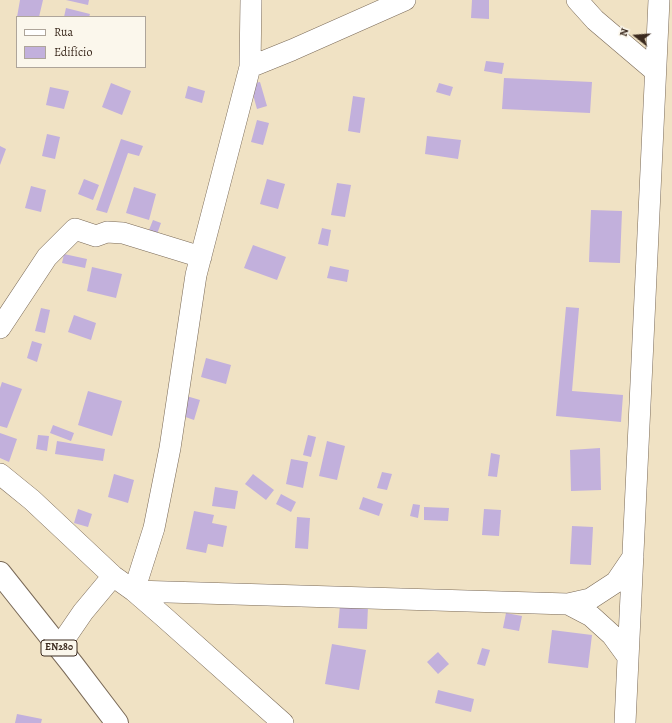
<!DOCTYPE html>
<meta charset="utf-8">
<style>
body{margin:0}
#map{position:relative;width:672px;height:723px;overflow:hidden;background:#f0e2c4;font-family:Alegreya,serif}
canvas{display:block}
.legend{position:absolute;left:16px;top:16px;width:130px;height:52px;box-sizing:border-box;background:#fbf7ec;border:1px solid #aea59a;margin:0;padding:5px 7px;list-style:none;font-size:12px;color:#3b2a1e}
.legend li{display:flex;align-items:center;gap:8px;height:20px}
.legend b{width:20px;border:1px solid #aea59a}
.north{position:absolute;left:616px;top:16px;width:40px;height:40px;-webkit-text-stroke:3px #fbf7ec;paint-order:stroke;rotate:287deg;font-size:11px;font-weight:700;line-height:16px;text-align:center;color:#3b2a1e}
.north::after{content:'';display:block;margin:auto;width:14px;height:18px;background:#3b2a1e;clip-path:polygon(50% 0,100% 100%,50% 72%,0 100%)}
</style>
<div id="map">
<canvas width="672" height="723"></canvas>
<ul class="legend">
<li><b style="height:5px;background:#fff"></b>Rua</li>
<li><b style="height:11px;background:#c2b0dc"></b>Edifício</li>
</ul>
<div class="north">N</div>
</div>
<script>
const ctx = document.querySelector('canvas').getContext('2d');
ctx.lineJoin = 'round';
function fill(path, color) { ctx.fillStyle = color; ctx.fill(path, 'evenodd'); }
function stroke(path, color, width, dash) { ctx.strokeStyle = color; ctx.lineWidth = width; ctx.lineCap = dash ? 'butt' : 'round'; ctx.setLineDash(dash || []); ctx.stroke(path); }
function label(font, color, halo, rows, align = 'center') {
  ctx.font = font + ' Alegreya,serif'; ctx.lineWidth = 3; ctx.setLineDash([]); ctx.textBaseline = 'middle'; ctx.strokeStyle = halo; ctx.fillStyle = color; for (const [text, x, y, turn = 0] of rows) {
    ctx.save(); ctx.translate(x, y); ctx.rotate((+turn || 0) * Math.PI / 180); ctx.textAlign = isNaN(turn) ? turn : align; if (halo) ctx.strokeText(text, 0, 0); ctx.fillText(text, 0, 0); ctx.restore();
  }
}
const building = new Path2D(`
 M20,0H43L39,17H17Z
 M66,0H89L88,5Z
 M472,0H489V19L471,18Z
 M66,8L90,14L89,17H64Z
 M486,61L504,63L502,74L484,71Z
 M504,78L592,82L590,113L502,109Z
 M260,82L267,106L257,109L250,84Z
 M111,83L131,91L122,115L102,107Z
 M439,83L453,87L450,96L436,92Z
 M188,86L205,91L202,103L185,98Z
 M50,87L69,91L64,109L46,105Z
 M353,96L365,98L360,133L348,131Z
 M257,120L269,123L263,145L251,142Z
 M47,134L60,137L55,159L42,156Z
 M427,136L461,140L458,159L425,154Z
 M121,139L143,146L139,156L128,153L107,213L96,210Z
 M0,146L6,149L0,165Z
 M84,179L99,185L93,200L78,194Z
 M267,179L285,184L278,209L260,204Z
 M337,183L351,185L345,217L331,215Z
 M31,186L46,190L41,212L25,208Z
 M134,187L156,194L149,220L126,213Z
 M591,210L622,211L620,263L589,262Z
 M153,220L161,223L157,234L149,230Z
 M322,228L331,230L328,246L318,244Z
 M253,245L286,257L277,280L244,268Z
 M64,254L87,259L85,268L62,263Z
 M330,266L349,270L347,282L327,278Z
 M92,267L122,274L116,298L87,291Z
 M566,307L579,308L572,391L623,395L621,422L556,416Z
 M41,308L50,310L45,333L35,331Z
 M74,315L96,323L91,340L68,332Z
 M32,341L42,344L37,362L27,358Z
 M206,358L231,365L226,384L201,377Z
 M2,382L22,389L7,428L0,426V388Z
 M88,391L122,401L112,436L78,425Z
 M183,395L200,400L194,420L177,414Z
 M53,425L74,433L71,441L50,433Z
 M0,433L17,439L9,462L0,458Z
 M38,435L49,436L47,451L36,449Z
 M308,435L316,437L311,457L303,455Z
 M57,441L105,449L103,461L55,454Z
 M327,441L345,446L337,480L319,476Z
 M600,448L601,490L571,491L570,450Z
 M491,453L500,455L497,477L488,476Z
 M291,459L308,462L303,488L286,484Z
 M382,472L392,474L387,490L377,488Z
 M114,474L134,480L128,503L108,497Z
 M253,474L274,490L266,500L245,484Z
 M215,487L238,491L235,509L212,506Z
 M281,494L296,502L291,512L276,504Z
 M363,497L383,504L379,516L359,509Z
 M413,504L420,505L418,518L410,516Z
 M424,507L449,508L448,521L424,520Z
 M78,509L92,514L88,527L74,523Z
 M484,509L501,510L499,536L482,535Z
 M194,511L214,515L212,523L227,526L223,547L208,544L206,553L186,549Z
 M297,517L310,518L308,549L295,548Z
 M572,526L593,527L591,565L570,564Z
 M340,605L368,607L367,629L338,628Z
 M506,613L522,616L519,631L503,628Z
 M552,630L592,635L588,668L548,663Z
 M332,644L366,650L359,690L325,684Z
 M482,648L490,650L485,666L477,664Z
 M438,652L449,664L438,674L427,662Z
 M438,690L474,699L471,712L435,703Z
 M17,714L42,719L41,723H15Z`);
const minor = new Path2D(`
 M251,0L250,67L196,275L170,448L154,528L134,591L568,604L590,599L616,582L633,557
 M577,0L595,20L655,71
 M250,67L292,50L405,0
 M0,328L47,257L75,229L96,236L107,232L123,233L201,257
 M0,474L32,500L113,576L134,591L164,617L283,723
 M568,604L591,616L612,635L628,657
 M59,647L83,612L113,576
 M625,723L659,0`);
const major = new Path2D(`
 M0,573L73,665L117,723`);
const shields = [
 [59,648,36]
];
const shieldNames = [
 ["EN280",59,648]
];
fill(building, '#c2b0dc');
stroke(minor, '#7a6a58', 22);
stroke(major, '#7a6a58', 24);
stroke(minor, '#fff', 21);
stroke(major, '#fff', 22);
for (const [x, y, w] of shields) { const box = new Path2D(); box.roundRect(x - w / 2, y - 8, w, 16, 3); ctx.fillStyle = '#fbf7ec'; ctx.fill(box); stroke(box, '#3b2a1e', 1); }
label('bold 10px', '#3b2a1e', null, shieldNames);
</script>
